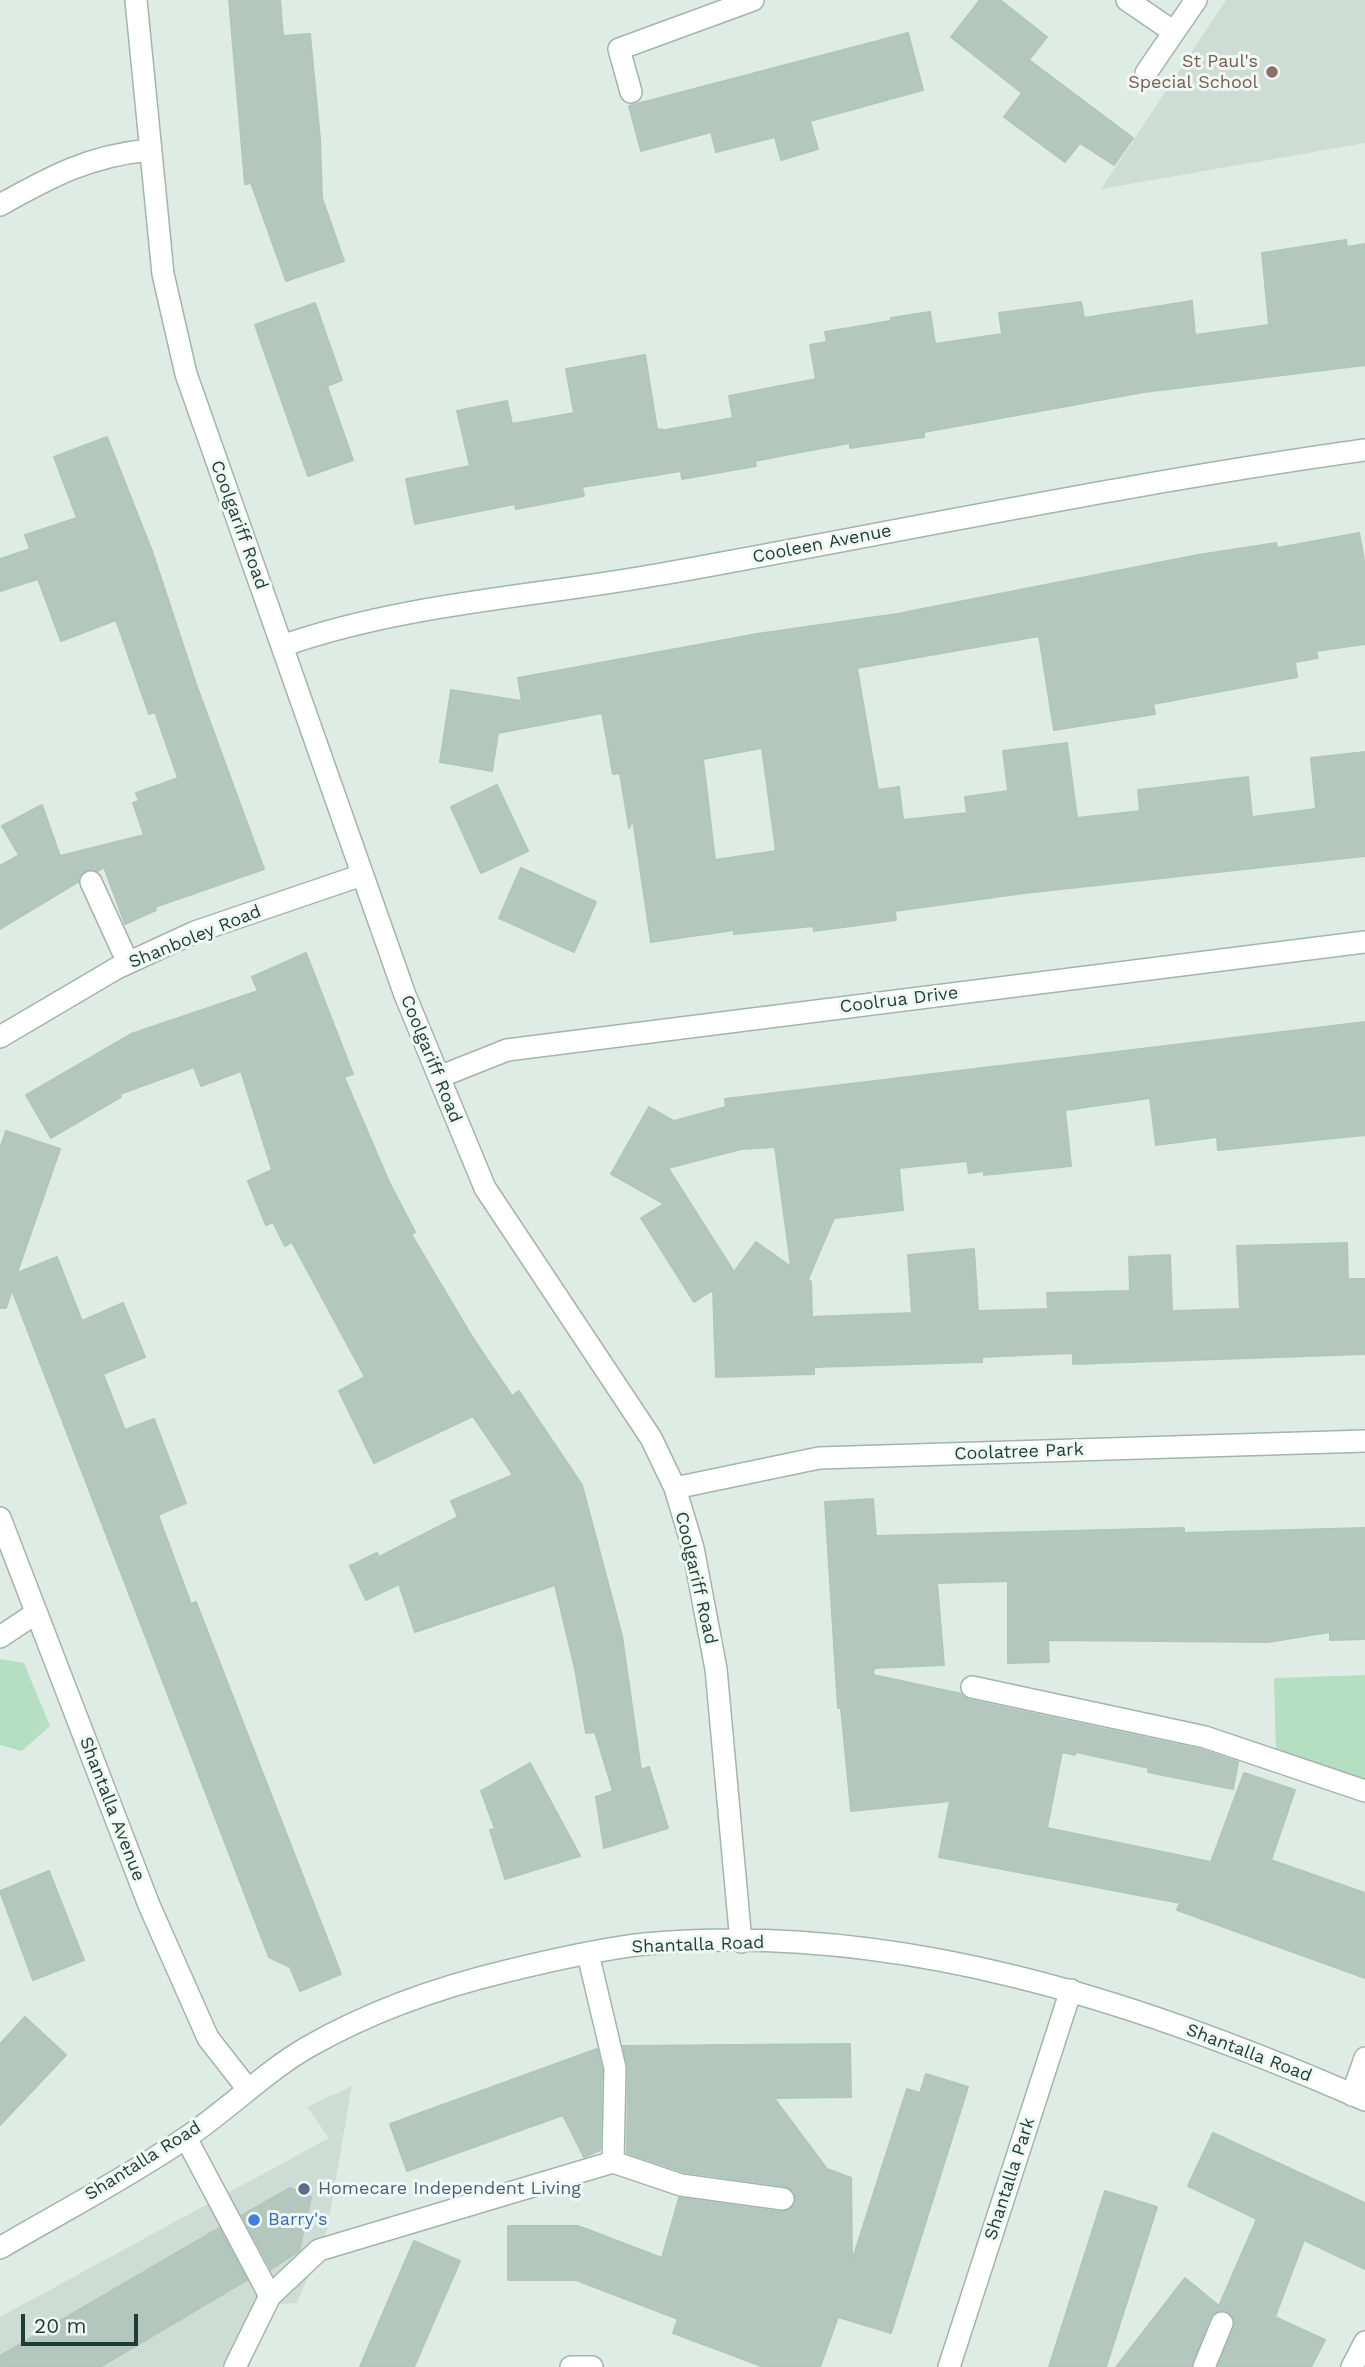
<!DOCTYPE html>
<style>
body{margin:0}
#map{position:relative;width:1365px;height:2367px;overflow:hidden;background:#dfece6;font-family:"Work Sans",sans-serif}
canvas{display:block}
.scale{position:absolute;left:21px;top:2314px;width:117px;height:32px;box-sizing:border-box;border:4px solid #1f3d35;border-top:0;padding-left:9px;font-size:21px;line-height:24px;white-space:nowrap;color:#1f3d35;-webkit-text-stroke:5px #f0f8f4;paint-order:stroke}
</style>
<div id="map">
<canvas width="1365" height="2367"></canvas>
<div class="scale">20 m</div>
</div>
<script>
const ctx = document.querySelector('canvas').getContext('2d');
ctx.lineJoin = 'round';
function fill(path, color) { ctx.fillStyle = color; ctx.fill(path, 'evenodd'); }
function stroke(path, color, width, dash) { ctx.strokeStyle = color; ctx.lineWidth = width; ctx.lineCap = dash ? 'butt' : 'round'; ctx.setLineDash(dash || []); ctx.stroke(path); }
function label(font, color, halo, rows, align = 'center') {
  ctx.font = font + ' "Work Sans",sans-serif'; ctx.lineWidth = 6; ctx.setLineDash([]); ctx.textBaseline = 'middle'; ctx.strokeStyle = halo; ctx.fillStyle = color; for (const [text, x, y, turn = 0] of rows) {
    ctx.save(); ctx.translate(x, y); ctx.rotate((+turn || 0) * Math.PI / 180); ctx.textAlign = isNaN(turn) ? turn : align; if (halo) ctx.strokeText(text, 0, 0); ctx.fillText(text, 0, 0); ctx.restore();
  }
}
const built = new Path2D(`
 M1226,0H1365V143L1101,189Z
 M352,2086L327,2230L297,2303L278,2304L248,2367H0V2317L329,2138L307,2107Z`);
const green = new Path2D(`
 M0,1659L24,1663L50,1726L22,1751L0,1745Z
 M1365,1675V1778L1276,1753L1274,1678Z`);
const building = new Path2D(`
 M229,0H280L283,36L310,34L320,139L322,198L344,261L286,281L251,183L245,184Z
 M980,0H1000L1047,37L1029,60L1133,138L1114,165L1080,143L1065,162L1004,117L1022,93L951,37Z
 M908,33L923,90L810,121L818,149L781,160L775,137L716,152L711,132L641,151L629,106Z
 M1346,240L1347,247L1365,244V365L1144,392L924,432V437L850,448V443L801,452L755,461L756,466L682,479L681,471L582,487L584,496L516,509L515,504L415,524L406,479L470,466L457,411L507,401L512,424L574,413L566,369L645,355L657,429L665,430L733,418L729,396L816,379L810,345L827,342L825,332L891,321V318L930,312L935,344L1002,334L999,313L1081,302L1084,318L1192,301L1195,335L1269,325L1262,253Z
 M315,303L342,380L327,386L353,460L308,476L255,325Z
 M107,437L152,551L196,684L264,869L155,907L156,910L125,924L104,867L98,871L86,870L78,882L0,929V866L19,855L2,826L42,805L60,856L144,835L133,803L139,801L136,793L178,778L155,712L149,714L116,620L61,641L38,579L0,591V559L30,549L25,535L77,518L54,457Z
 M1359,533L1365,566V644L1316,651L1318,658L1295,662L1297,677L1153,704L1155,714L1054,730L1039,636L857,668L878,790L899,787L903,820L967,813L965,797L1008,791L1003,751L1067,743L1077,818L1140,811L1138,790L1248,777L1252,817L1316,809L1311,758L1365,752V856L1024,893L895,911L896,920L814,931L813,926L734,934V930L651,942L633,820L629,828L620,773L613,774L602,713L498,733L492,771L440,762L451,690L522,701L518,678L757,634L897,614L1198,555L1276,543L1277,548ZM762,748L776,851L715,860L703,759Z
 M497,785L528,851L481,873L451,807Z
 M521,868L596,902L574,952L499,918Z
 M306,953L353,1074L344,1077L389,1182L415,1232L411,1234L471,1335L512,1396L519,1391L582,1485L622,1636L641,1770L649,1767L668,1828L604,1848L596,1797L613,1791L595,1732L586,1733L575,1669L555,1585L415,1632L399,1584L366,1600L350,1566L377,1553L379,1557L458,1517L451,1501L513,1475L473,1416L374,1463L339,1391L365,1377L292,1242L285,1246L273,1222L266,1225L248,1181L272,1170L241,1071L201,1086L194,1067L120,1094L121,1097L51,1138L26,1095L131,1034L258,991L252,977Z
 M1365,1022V1135L1218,1150L1217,1137L1156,1145L1150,1098L1065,1110L1071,1166L984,1175V1171L969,1173L967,1161L899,1168L903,1210L834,1218L808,1279L811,1282L812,1317L912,1313L908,1255L974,1249L978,1311L1048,1309L1047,1293L1130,1291L1129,1257L1170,1255L1172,1311L1240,1309L1237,1246L1347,1243L1348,1279H1365V1354L1073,1364V1353L1025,1355L982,1357V1362L814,1367V1374L716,1377L713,1290L694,1302L641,1218L664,1204L611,1174L649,1107L674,1121L726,1107L725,1099ZM775,1147L791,1267L756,1242L734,1272L668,1168L741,1149Z
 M6,1131L60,1149L17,1273L57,1257L82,1321L123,1303L145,1357L103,1374L125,1430L154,1419L186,1503L158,1515L191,1604L196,1602L341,1974L300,1991L290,1967L269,1957L12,1290L6,1308H0V1149Z
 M873,1499L876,1536L1146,1529L1184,1528V1533L1365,1528V1639L1330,1640V1632L1268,1642L1048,1640L1049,1662L1008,1663V1581L937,1583L944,1665L874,1668L873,1675L962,1694L969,1700L1202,1750L1238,1762L1233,1789L1148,1772L1149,1768L1076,1752L1075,1755L1062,1752L1047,1828L1211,1862L1244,1773L1295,1790L1271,1860L1365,1893V1978L1177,1910L1180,1903L939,1857L950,1801L851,1811L841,1708H838L825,1502Z
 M530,1763L580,1856L505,1879L490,1830L495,1829L481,1791Z
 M49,1871L84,1960L33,1980L0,1891Z
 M25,2017L66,2055L0,2125V2044Z
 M850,2044L851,2097L774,2098L827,2169L851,2178L852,2261L907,2089L920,2093L926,2074L968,2087L891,2333L838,2317L820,2367H764L673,2333L678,2319L576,2280H508V2226H578L662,2258L679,2198L781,2212L794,2206L795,2193L785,2186L684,2172L627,2153L628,2068L623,2046Z
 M597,2049L602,2069L600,2150L584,2157L563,2115L407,2171L390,2124Z
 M1213,2133L1365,2203V2269L1304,2240L1275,2317L1325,2340L1311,2367H1218L1235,2322L1232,2314L1221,2310L1210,2318L1191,2367H1116L1185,2278L1219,2306L1257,2219L1188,2186Z
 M290,2188L311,2197L299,2251L271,2269L242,2215Z
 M1105,2191L1157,2207L1146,2242L1106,2367H1049Z
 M219,2228L247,2280L100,2367H0V2356Z
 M414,2241L460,2261L414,2367H360Z`);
const minor = new Path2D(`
 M136,0L163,274L186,374L405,995L485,1188L651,1438L675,1488L693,1548L716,1669L741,1942
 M1127,0L1174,32
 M1146,73L1196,0
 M631,92L619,49L753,0
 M0,205C52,176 89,156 149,150
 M282,646C405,603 534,597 662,574C896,532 1129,483 1365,450
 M91,882L128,963
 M0,1037L117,968L195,932L362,875
 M439,1077L507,1050L1365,942
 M675,1488L819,1458L1365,1441
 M0,1518L149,1905L208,2038L247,2088
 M0,1637L36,1613
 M972,1687L1205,1737L1365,1791
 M588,1954L615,2068L613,2162
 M1352,2095L1365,2058
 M186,2138L270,2296
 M0,2248C61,2212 125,2179 184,2139C227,2111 263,2073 308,2047C369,2012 440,1987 507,1971C552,1960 599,1949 645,1944C895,1921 1139,2001 1365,2100
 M235,2367L270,2296L319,2250L613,2162L681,2185L783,2199
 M571,2367H592
 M949,2367L1071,1990
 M1204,2367L1222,2323
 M1352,2367L1365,2342`);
const markers = [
 [1272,72,7,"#8d6e63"],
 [304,2189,7,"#5c6f8a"],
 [254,2220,7,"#3f7fe0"]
];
const educationNames = [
 ["St Paul's",1258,62],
 ["Special School",1258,83]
];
const streetNames = [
 ["Coolgariff Road",239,525,70],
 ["Cooleen Avenue",822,544,-11],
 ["Shanboley Road",195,937,-22],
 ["Coolrua Drive",899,1000,-7],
 ["Coolgariff Road",431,1059,68],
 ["Coolatree Park",1019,1452,-2],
 ["Coolgariff Road",696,1578,77],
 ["Shantalla Avenue",112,1809,69],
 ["Shantalla Road",698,1945,-2],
 ["Shantalla Road",1249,2053,21],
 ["Shantalla Road",143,2161,-32],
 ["Shantalla Park",1010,2179,-72]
];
const serviceNames = [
 ["Homecare Independent Living",318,2189]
];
const shopNames = [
 ["Barry's",268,2220]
];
fill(built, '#cddcd5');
fill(green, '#b6dfc1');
fill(building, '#b4c7bf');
stroke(building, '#b1c6bd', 2);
stroke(minor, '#a2b4ad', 24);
stroke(minor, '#fff', 21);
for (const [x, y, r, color] of markers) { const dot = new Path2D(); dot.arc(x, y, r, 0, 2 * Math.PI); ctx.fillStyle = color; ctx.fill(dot); stroke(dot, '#f0f8f4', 2.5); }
label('18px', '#785e54', '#f0f8f4', educationNames, 'right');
label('18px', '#1f3d35', '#f0f8f4', streetNames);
label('18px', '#4e5e75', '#f0f8f4', serviceNames, 'left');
label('18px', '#366cbe', '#f0f8f4', shopNames, 'left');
</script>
